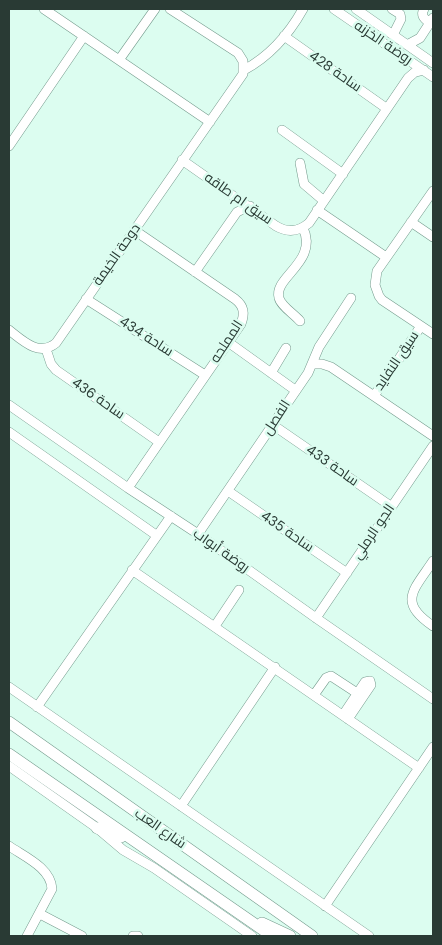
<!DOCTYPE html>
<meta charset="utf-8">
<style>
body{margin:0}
#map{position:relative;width:442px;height:945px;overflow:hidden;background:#dcfdf0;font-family:"DM Sans",sans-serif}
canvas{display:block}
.frame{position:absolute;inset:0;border:10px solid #293a34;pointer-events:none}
</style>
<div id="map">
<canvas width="442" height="945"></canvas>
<div class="frame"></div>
</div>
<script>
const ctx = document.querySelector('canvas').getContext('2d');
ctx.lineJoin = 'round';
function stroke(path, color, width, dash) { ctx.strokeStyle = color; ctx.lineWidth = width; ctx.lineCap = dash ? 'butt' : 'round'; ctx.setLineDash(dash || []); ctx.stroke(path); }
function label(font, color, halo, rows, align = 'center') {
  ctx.font = font + ' "DM Sans",Cairo,sans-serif'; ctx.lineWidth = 5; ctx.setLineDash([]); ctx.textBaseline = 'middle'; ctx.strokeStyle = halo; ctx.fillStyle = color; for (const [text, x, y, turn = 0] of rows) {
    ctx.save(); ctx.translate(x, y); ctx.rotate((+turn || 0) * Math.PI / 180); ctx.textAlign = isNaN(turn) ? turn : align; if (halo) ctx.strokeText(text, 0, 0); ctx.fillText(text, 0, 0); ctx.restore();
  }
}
const minor = new Path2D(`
 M44,9L210,122
 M334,9L433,77
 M356,9L433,63
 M392,9L400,14L401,19L393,35
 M424,9C420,16 425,19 430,23
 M284,36L386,108
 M407,45L420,38L433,18
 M119,60L155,9
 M244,70C270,56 289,34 303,9
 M282,130L343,174
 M9,146L84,36
 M182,160L276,226C288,233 298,232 309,223L408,78L415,72L424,70
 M300,163L304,184L324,201
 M433,191L377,271L375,285L379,296L382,300L433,334
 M317,210L386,257
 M411,222L433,237
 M195,272L237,212L250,206
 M86,299L205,375
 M300,321C294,314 281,306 279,298C273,277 319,262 303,228
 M9,330C23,341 39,357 56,343L243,74V61L238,53L170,9
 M228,342L295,390
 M46,349L51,364L56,370L159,442
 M312,364H322L331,367L433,436
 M271,373L286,348
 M374,396L421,326
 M9,405L128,488L198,534L316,618L433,699
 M273,425L392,507
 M9,432L156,535
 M128,488L241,324C245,313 244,306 235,299L134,230
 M228,491L347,573
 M198,534L308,373L319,347L351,298
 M433,561C414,590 397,602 433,626
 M132,570L419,768
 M316,618L433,446
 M215,626L239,590
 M9,687L369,936
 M314,695L326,678L331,676L357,693
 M37,707L171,516
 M343,715L365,682L370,681L371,685L348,719
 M9,766L97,828L123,850L154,868L252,936
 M181,806L275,667
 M9,846C25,857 51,868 52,889L27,936
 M325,906L433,747
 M40,914L82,936
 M133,936H138`);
const major = new Path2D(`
 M9,722L312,936
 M9,754L272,936
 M97,828L121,837
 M262,923L290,936`);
const streetNames = [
 ["روضة الخزنه",383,43,34],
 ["ساحة 428",335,72,35],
 ["سيق ام طاقه",238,199,35],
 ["دوحة الخيمة",117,255,-55],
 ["ساحة 434",146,337,33],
 ["المملحه",227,342,-57],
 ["سيق النفايد",397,361,-56],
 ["ساحة 436",98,399,35],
 ["الفصل",277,418,-57],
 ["ساحة 433",332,466,35],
 ["ساحة 435",287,532,35],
 ["الجو الرملي",374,532,-56],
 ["روضة أبواب",221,551,35],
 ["شارع العب",160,829,35]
];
stroke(minor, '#749a8c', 10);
stroke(major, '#749a8c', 12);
stroke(minor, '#fff', 9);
stroke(major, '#fff', 11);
label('14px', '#293a34', '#dcfdf0', streetNames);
</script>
